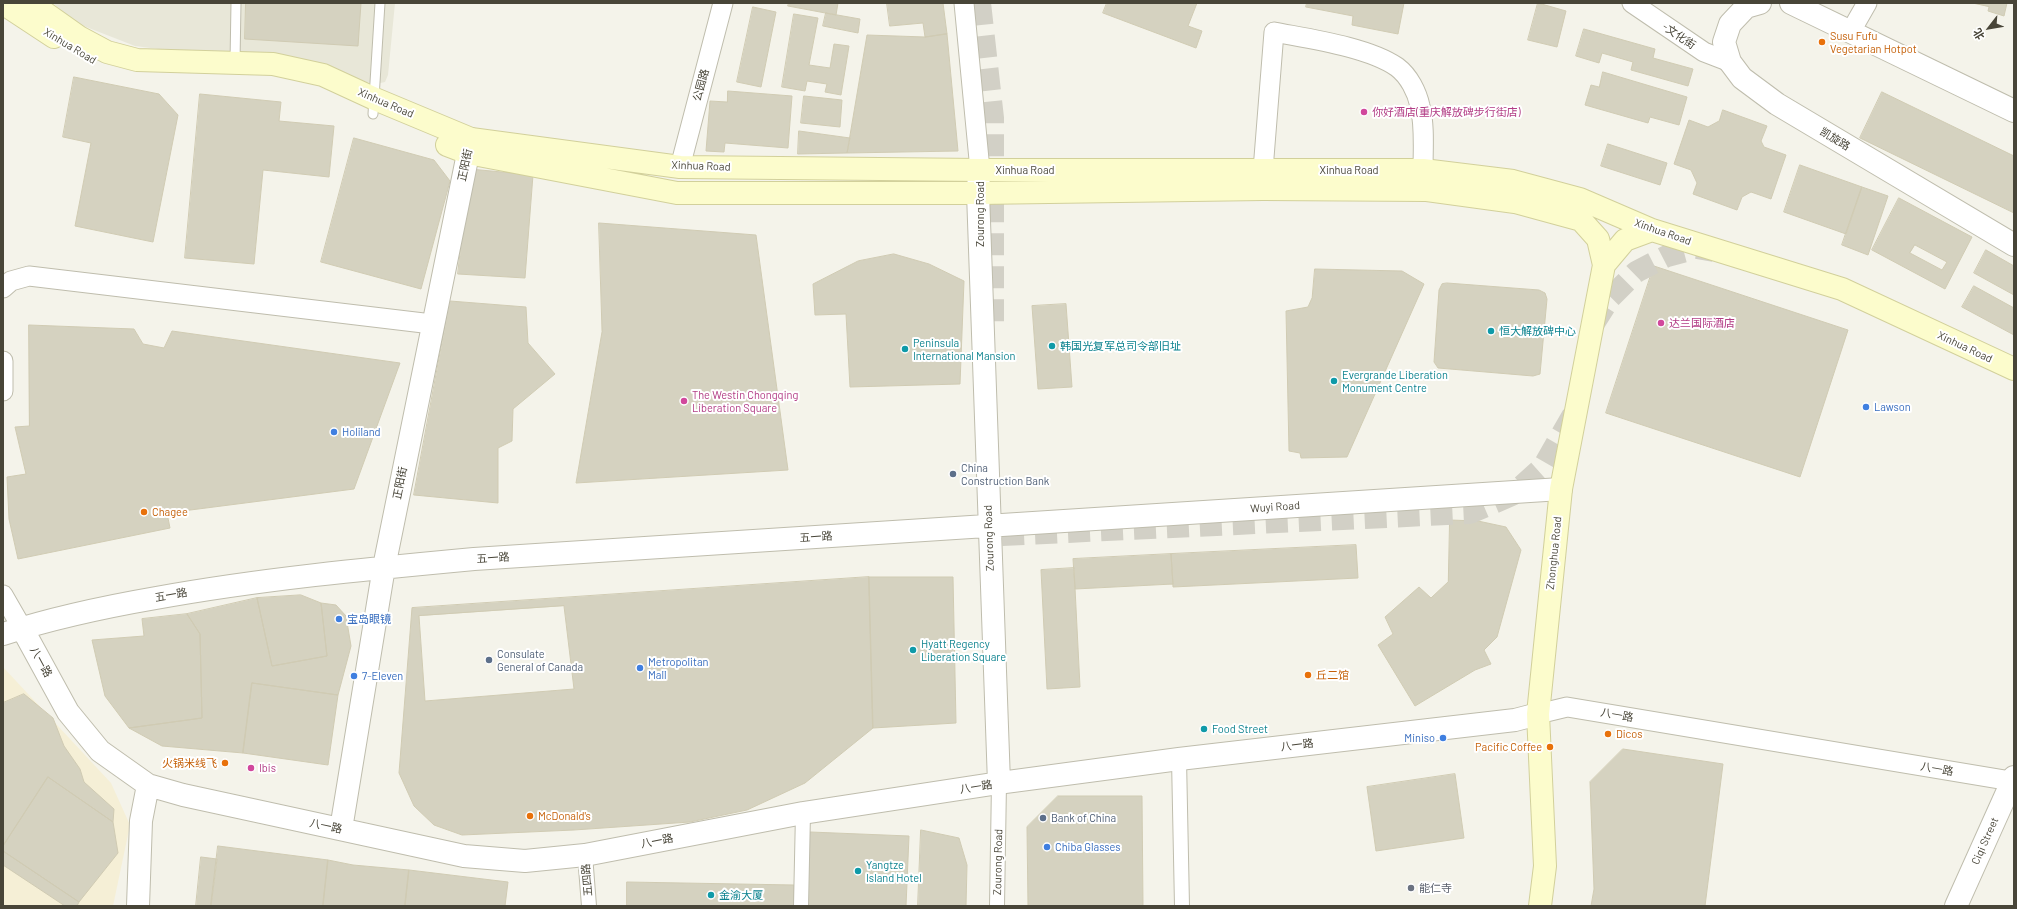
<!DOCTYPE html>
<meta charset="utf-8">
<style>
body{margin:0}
#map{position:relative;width:2017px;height:909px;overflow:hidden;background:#f4f3ea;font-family:Barlow,"Noto Sans SC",sans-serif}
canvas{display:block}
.frame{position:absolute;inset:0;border:4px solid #484538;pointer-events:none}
.north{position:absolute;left:1969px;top:8px;width:40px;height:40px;-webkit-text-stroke:3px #fff;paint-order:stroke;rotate:239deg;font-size:11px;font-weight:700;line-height:16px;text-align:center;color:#484538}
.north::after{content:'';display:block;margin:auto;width:14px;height:18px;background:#484538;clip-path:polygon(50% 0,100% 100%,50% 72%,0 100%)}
</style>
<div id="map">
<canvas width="2017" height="909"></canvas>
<div class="frame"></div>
<div class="north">北</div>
</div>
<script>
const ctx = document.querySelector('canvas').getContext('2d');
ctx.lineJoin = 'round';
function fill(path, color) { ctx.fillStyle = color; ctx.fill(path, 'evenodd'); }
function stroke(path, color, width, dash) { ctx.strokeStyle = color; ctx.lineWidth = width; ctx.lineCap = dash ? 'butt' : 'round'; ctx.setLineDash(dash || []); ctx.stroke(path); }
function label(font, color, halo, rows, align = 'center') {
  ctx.font = font + ' Barlow,"Noto Sans SC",sans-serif'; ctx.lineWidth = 4; ctx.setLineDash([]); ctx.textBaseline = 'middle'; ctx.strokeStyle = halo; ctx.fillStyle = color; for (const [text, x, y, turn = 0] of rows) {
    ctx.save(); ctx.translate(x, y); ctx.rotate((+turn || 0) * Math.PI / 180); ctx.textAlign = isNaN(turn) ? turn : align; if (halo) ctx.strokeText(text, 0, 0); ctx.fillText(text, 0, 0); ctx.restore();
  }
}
const residential = new Path2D(`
 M53,3H395L388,75L385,82L376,84L292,66L135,46L76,23Z`);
const commercial = new Path2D(`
 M3,667L111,783L130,825L113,906H3Z`);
const building = new Path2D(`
 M246,3H361L358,46L245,39Z
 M789,3H838L836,15L788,6Z
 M887,3H943L947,34L925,37L923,23L890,26Z
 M1107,3H1197L1188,26L1202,31L1196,48L1103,13Z
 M1307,3H1404L1398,34L1352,25L1353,16L1306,7Z
 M1538,3L1566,11L1557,47L1528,40Z
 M1973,3H2007L2004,16L1988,11L1989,7Z
 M753,7L776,12L761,87L737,82Z
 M826,13L860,19L858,33L823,26Z
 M794,14L818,18L809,65L830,68L834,44L849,46L841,95L825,92L827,84L807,81L805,91L782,87Z
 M1584,29L1655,49L1653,58L1693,69L1688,86L1631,70L1633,62L1602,53L1599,63L1576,56Z
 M947,34L958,151L847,153L867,35L925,37Z
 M1603,72L1687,97L1679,125L1650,117L1648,123L1585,105L1591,85L1599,87Z
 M74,77L159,94L178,115L153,242L75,226L91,143L63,137Z
 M728,91L792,96L788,148L725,143L724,152L706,151L710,101L727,102Z
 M1882,92L2014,156V213L1860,138Z
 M200,94L281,102L279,121L334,126L329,177L263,170L254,264L185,258Z
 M804,96L842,100L840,127L801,123Z
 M1723,110L1767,126L1761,141L1764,147L1786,155L1771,199L1751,192L1742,197L1737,210L1693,194L1697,183L1691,170L1674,164L1689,120L1708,127L1719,121Z
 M799,131L850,138L847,153L798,154Z
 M354,138L434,160L450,181L421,289L321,262Z
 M1608,144L1667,163L1660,185L1601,166Z
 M1800,165L1862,187L1846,234L1784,212Z
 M470,169L533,175L525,278L458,274Z
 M1862,187L1888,196L1868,255L1842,245Z
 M1899,198L1972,237L1945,289L1872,250ZM1915,245L1947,262L1942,270L1910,253Z
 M599,223L756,235L788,470L576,483L602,332Z
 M1986,250L2014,266V295L1974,273Z
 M894,254L929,264L964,281L960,384L850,387L846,314L815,315L813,284L858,261Z
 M1654,266L1848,330L1800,477L1606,413Z
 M1315,269L1402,271L1424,284L1347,457L1301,458L1300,453L1289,451L1286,311L1308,307L1312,298Z
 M1447,283L1539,290L1545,293L1547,299L1540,374L1533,376L1438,368L1434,362L1439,290L1442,284Z
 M1974,286L2014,308V335L1962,307Z
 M450,301L526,307L528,343L555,374L513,409L512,441L498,448V503L414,495Z
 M1066,304L1072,387L1038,389L1032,306Z
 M29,325L134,329L143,344L164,348L172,331L400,363L354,489L167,513L170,528L18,559L9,519L7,477L26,474L15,427L29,426Z
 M1450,520L1478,521L1506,527L1521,550L1497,637L1484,650L1491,664L1475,670L1415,706L1378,645L1393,634L1385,617L1419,587L1431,598L1448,582Z
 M1356,545L1358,578L1173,587L1171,554Z
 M1171,554L1173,584L1075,589L1073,559Z
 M1074,568L1080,687L1047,689L1041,570Z
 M869,577H953L956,723L873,728Z
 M869,577L873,728L805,783L747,810L690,822L574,830L462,835L434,825L414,806L399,773L412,608Z
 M301,595L321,603L327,656L272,666L257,598Z
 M257,598L272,666L327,656L321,603L336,605L346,616L351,646L338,695L252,683L243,753L162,746L129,728L202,718L200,634L187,614Z
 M564,606L574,689L425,701L419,616Z
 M187,614L200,634L202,718L129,728L105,696L92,640L144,636L142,619Z
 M252,683L338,695L328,765L243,753Z
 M24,694L53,718L64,746L80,769L84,782L114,809L113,822L48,777L3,846V703Z
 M1623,749L1723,764L1705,906H1591L1594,889L1590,782Z
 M1455,774L1464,838L1376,851L1367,787Z
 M48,777L113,822L118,853L79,902L3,851V846Z
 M1058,796H1142L1143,906H1028L1027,827Z
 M921,830L959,838L967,865L966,906H918Z
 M810,832L909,836L906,906H807Z
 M218,846L328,860L323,906H211Z
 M3,851L79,902L77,906H65L3,865Z
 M201,857L217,859L211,906H196Z
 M328,860L353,865L409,870L405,906H323Z
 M409,870L508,882L505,906H405Z
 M627,882L794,885V906H627Z`);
const secondaryTunnel = new Path2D(`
 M980,3L993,118V324
 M1593,325L1610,298L1636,272L1667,256L1697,248L1714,251
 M1002,535L1470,513L1512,495L1543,467L1574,413`);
const service = new Path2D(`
 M235,62L236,3
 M373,114L380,3`);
const pedestrian = new Path2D(`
 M1179,759L1182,906
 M585,855L589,906
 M801,906L803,813
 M997,906L999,783`);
const minor = new Path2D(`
 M964,3L980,170
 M1632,3L1704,52L1730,62
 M1851,31L1867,3
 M680,167L723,3
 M1263,170L1274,32C1310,39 1368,47 1397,67C1409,76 1417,92 1420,106C1425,126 1423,149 1423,170
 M3,288L11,281L29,276L432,324
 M3,361V391
 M3,595L22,628
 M1538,714L1567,707L2011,781`);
const tertiary = new Path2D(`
 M1760,3L1746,7L1730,24L1724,42L1730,62L1742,78L1777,104L2014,245
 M1791,3L2014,111
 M979,173L978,193L999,783
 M22,628L68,712L100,751L148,785L183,795L464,856L525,861L585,855L803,813L999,783L1179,759L1515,720L1538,714
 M3,634C53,618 104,607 156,598C261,579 367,569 474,559L1561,489
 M341,829L384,567L471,139
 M138,906L141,821L148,785
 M1956,906L2014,777`);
const secondary = new Path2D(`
 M31,3L79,37L107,52L137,60L273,64L323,75L375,99L471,139L680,167L980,170H1423L1513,181L1580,199L1652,230L1842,289L2014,369
 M3,5L10,8L54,37
 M447,145L468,153L677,193H978L1263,189L1427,190L1515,202L1581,220L1598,239L1604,265
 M1540,906L1545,866L1538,714L1561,489L1604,265L1625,240L1652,230`);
const markers = [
 [1822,42,4,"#e8710a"],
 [1364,112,4,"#d1479c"],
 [1661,323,4,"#d1479c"],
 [1491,331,4,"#0f9aa8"],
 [1052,346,4,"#0f9aa8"],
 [905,349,4,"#0f9aa8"],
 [1334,381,4,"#0f9aa8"],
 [684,401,4,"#d1479c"],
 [1866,407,4,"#3f7fe0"],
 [334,432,4,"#3f7fe0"],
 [953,474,4,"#5c6f8a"],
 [144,512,4,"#e8710a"],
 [339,619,4,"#3f7fe0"],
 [913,650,4,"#0f9aa8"],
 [489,660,4,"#5c6f8a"],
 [640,668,4,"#3f7fe0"],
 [1308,675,4,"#e8710a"],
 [354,676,4,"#3f7fe0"],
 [1204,729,4,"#0f9aa8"],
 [1608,734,4,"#e8710a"],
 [1443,738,4,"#3f7fe0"],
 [1550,747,4,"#e8710a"],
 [225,763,4,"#e8710a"],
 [251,768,4,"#d1479c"],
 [530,816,4,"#e8710a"],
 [1043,818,4,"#5c6f8a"],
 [1047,847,4,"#3f7fe0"],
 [858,871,4,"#0f9aa8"],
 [1411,888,4,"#6b7280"],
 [711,895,4,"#0f9aa8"]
];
const streetNames = [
 ["-文化街",1679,36,34],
 ["Xinhua Road",70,46,31],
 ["公园路",701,85,-75],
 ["Xinhua Road",386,103,23],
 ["凯旋路",1835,139,31],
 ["正阳街",465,165,-78],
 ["Xinhua Road",701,166,2],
 ["Xinhua Road",1025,170],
 ["Xinhua Road",1349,170],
 ["Zourong Road",980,214,-90],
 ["Xinhua Road",1663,232,19],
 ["Xinhua Road",1965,347,25],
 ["正阳街",400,483,-79],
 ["Wuyi Road",1275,507,-4],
 ["五一路",816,537,-4],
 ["Zourong Road",989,538,-92],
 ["Zhonghua Road",1554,553,-84],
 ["五一路",493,558,-4],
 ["五一路",171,595,-10],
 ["八一路",41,662,61],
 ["八一路",1617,715,10],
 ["八一路",1297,745,-7],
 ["八一路",1937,769,10],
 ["八一路",976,787,-9],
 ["八一路",326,826,12],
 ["八一路",657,841,-11],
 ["Ciqi Street",1985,841,-66],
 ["Zourong Road",998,862,-89],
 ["五四路",587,880,-95]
];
const foodNames = [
 ["Susu Fufu",1830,36],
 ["Vegetarian Hotpot",1830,49],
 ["Chagee",152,512],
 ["丘二馆",1316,675],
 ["Dicos",1616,734],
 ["Pacific Coffee",1542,747,"right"],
 ["火锅米线飞",217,763,"right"],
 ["McDonald's",538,816]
];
const hotelNames = [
 ["你好酒店(重庆解放碑步行街店)",1372,112],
 ["达兰国际酒店",1669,323],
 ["The Westin Chongqing",692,395],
 ["Liberation Square",692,408],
 ["Ibis",259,768]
];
const cultureNames = [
 ["恒大解放碑中心",1499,331],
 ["Peninsula",913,343],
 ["International Mansion",913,356],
 ["韩国光复军总司令部旧址",1060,346],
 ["Evergrande Liberation",1342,375],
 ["Monument Centre",1342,388],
 ["Hyatt Regency",921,644],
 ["Liberation Square",921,657],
 ["Food Street",1212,729],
 ["Yangtze",866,865],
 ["Island Hotel",866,878],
 ["金渝大厦",719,895]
];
const shopNames = [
 ["Lawson",1874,407],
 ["Holiland",342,432],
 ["宝岛眼镜",347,619],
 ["Metropolitan",648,662],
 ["Mall",648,675],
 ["7-Eleven",362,676],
 ["Miniso",1435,738,"right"],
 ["Chiba Glasses",1055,847]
];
const serviceNames = [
 ["China",961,468],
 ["Construction Bank",961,481],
 ["Consulate",497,654],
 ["General of Canada",497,667],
 ["Bank of China",1051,818]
];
const worshipNames = [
 ["能仁寺",1419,888]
];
fill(residential, '#e8e7d8');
fill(commercial, '#f5efd6');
fill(building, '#d5d2c0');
stroke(building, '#d0cbb3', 1);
stroke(secondaryTunnel, '#d2d0c6', 22, [22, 11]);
stroke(service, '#bfbdad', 11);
stroke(pedestrian, '#bfbdad', 16);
stroke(minor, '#bfbdad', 21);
stroke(tertiary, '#bfbdad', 24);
stroke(secondary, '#d2d09b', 24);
stroke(service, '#fff', 9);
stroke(pedestrian, '#fff', 14);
stroke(minor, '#fff', 19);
stroke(tertiary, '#fff', 22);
stroke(secondary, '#fcfccc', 22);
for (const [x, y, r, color] of markers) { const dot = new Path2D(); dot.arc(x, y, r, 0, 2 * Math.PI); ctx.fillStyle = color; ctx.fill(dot); stroke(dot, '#fff', 1.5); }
label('11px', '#484538', '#fff', streetNames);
label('11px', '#c56008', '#fff', foodNames, 'left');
label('11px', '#b23c85', '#fff', hotelNames, 'left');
label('11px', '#0d838f', '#fff', cultureNames, 'left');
label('11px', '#366cbe', '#fff', shopNames, 'left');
label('11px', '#4e5e75', '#fff', serviceNames, 'left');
label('11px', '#5b616d', '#fff', worshipNames, 'left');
</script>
